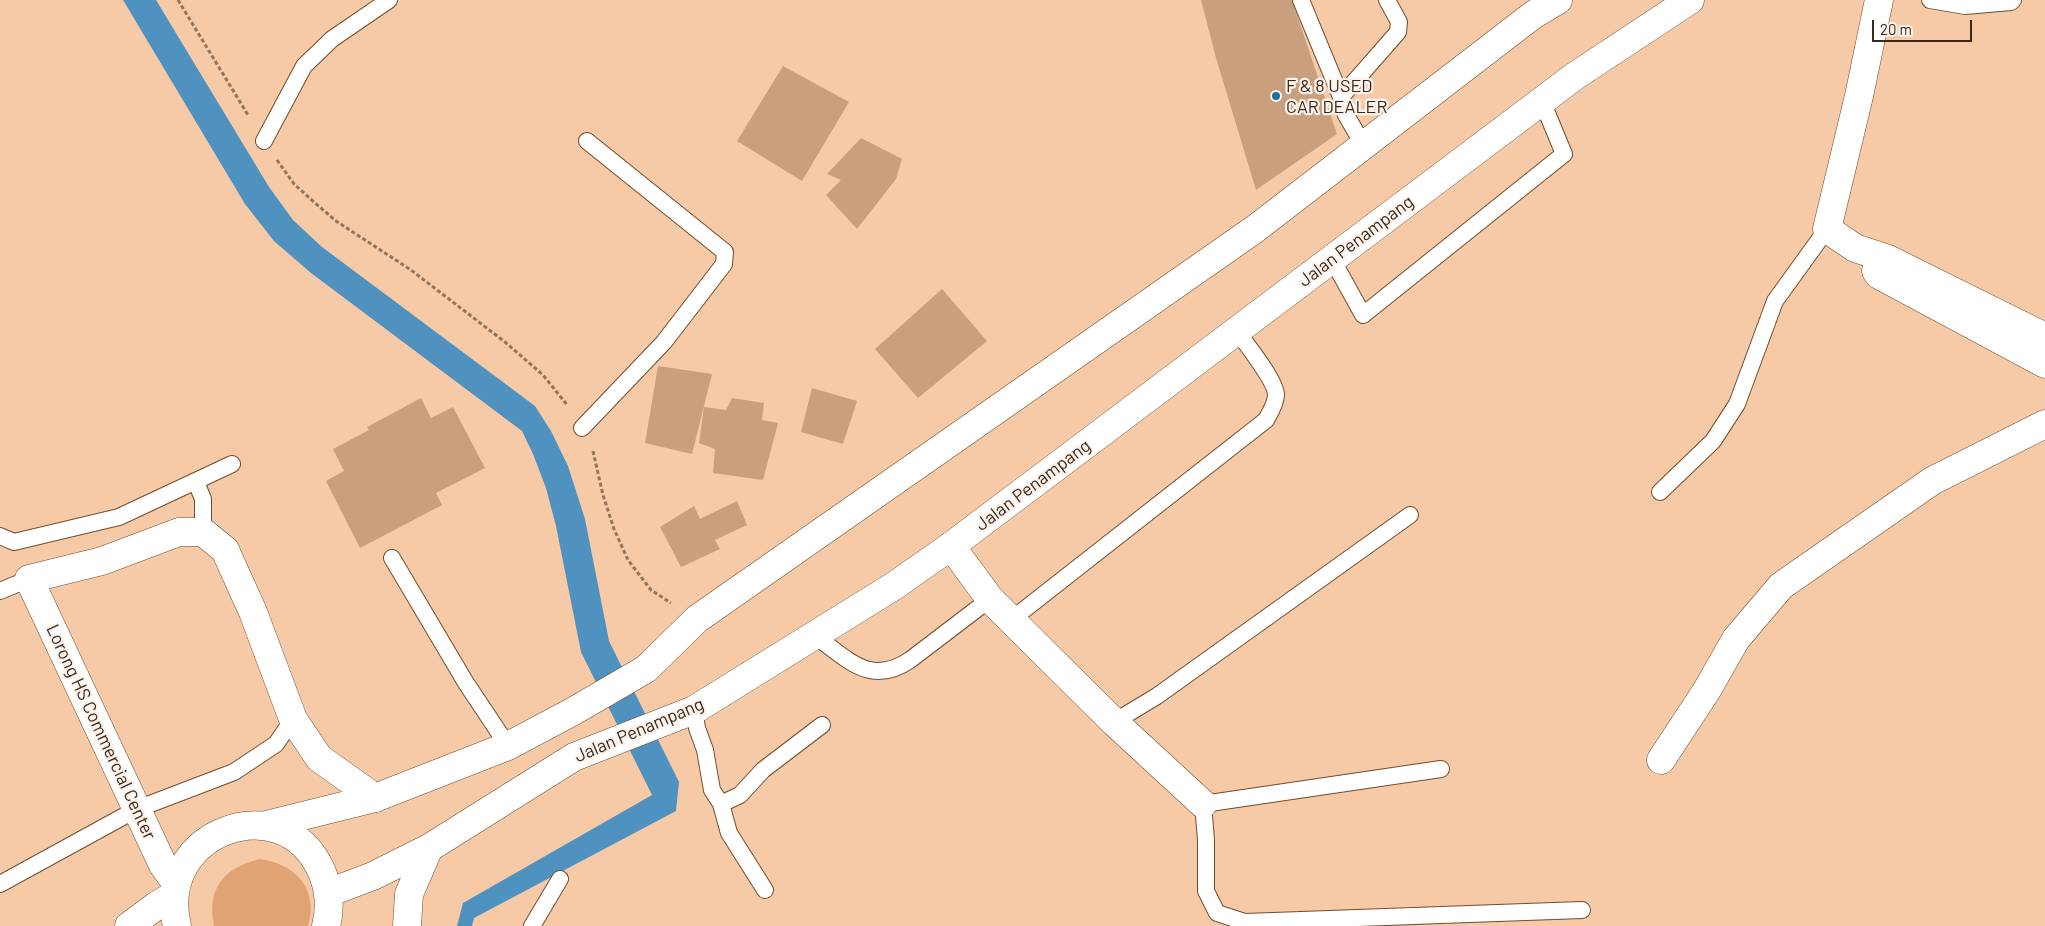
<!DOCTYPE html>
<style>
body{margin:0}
#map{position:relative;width:2045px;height:926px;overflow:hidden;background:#f6caa7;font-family:Barlow,sans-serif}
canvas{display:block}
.scale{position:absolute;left:1872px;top:20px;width:100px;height:22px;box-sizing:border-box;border:2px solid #39281b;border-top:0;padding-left:6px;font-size:15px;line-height:18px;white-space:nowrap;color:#39281b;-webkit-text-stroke:4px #fcf3ec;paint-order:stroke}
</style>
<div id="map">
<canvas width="2045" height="926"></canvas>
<div class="scale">20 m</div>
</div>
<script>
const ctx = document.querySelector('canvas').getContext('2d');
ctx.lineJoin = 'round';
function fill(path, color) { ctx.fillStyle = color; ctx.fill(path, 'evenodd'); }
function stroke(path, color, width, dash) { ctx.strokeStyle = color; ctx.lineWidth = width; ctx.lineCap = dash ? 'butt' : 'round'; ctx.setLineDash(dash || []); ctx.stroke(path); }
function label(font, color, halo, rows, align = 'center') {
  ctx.font = font + ' Barlow,sans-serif'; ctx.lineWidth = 4.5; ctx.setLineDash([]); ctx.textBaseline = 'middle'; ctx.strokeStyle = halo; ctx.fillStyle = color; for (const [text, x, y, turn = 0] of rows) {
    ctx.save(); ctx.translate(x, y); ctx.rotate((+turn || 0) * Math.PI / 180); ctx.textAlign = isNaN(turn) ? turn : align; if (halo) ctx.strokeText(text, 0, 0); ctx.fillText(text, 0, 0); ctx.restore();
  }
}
const green = new Path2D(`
 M260,859C295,864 319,888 308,926H214C206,889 224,867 260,859Z`);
const water = new Path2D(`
 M123,0H156L269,187L293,220L322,247L535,406L551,431L568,466L585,519L609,641L679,782L676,811L474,918L472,926H457L463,903L652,795L581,652L556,526L546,488L533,454L522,431L311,273L274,241L245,204Z`);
const building = new Path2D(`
 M1201,0H1292L1337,134L1256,190L1216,58Z
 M783,66L849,102L802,181L737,141Z
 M861,138L902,159L896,179L857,229L826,195L841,180L827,174Z
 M942,289L987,341L918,398L875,349Z
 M658,366L712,374L692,454L645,443Z
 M812,388L857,401L843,444L801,432Z
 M421,398L431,418L453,407L485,468L436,493L442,505L360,548L326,481L344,471L333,449L369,430L367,427Z
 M732,398L764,403L762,420L778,423L763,480L713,473L715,449L699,443L704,407L726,410Z
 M737,501L747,525L715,540L720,549L681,567L660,527L694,506L700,519Z`);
const path = new Path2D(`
 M178,0L248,115
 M277,160L294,184L315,203L336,221L411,270L505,342L543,375L568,406
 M593,451L603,495L614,529L628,560L651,590L671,603`);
const service = new Path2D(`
 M1301,0L1341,97L1346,115L1364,146
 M1930,0L1965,6L2011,2L2013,0
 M1341,97L1398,32L1399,22L1387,0
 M264,141L304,66L332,39L389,0
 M1332,259L1363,315L1564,154L1542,101
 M582,428L664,342L724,264L725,252L587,141
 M196,482L203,499V532
 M1660,492L1713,441L1737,404L1775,301L1827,229
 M0,536L14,542L119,517L232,464
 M392,558L466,683L508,746
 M0,591L29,579
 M1011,620L1266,420C1270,413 1276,403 1276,395C1276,381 1246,344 1237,331
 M815,636C848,659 870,687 910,660L990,599
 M694,710L697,728L705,750L712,790L721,804L729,833L765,890
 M1114,722L1157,696L1410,515
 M1441,769L1203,804L1206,840V891L1217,913L1245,922L1582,910
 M721,804L740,795L763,770L822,725
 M0,884L137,809L234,772L276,744L293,719
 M532,926L560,879`);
const minor = new Path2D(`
 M1879,0L1859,96L1827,229L1855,248L1888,259L2045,337
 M1876,271L1879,275L2045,364
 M951,546L990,599L1114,722L1203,804
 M1661,760L1707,690L1736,639L1781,586L1932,481L2045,424
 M176,883L163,865L29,579L102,561L179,532H203L225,550L253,612L293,719L319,758L375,798`);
const primary = new Path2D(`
 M262,826L375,798L508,746L572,712L646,669L697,619L1255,229L1533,15L1558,0
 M328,893L373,876L429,848L574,757L694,710L894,586L951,546L1575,76L1690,0
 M129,926L156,906L174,895
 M177,926C154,832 282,785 321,870C329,887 331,908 326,926
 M407,926L409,894L429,848`);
const markers = [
 [1276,96,5,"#1c70a1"]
];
const poiNames = [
 ["F & 8 USED",1286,86],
 ["CAR DEALER",1286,107]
];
const streetNames = [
 ["Jalan Penampang",1356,241,-37],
 ["Jalan Penampang",1033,485,-37],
 ["Jalan Penampang",639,730,-23],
 ["Lorong HS Commercial Center",101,732,65]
];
fill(green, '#e0a474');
fill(water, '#4f92bf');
fill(building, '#c99f7d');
stroke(service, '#714c2c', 18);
stroke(minor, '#714c2c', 29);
stroke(primary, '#714c2c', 29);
stroke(path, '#93755d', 3, [4, 2.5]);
stroke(service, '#fff', 16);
stroke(minor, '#fff', 28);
stroke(primary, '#fff', 28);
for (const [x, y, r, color] of markers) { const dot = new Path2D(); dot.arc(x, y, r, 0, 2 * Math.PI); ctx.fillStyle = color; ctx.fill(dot); stroke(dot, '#fcf3ec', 2); }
label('18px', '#39281b', '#fcf3ec', poiNames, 'left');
label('18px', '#39281b', '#fcf3ec', streetNames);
</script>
